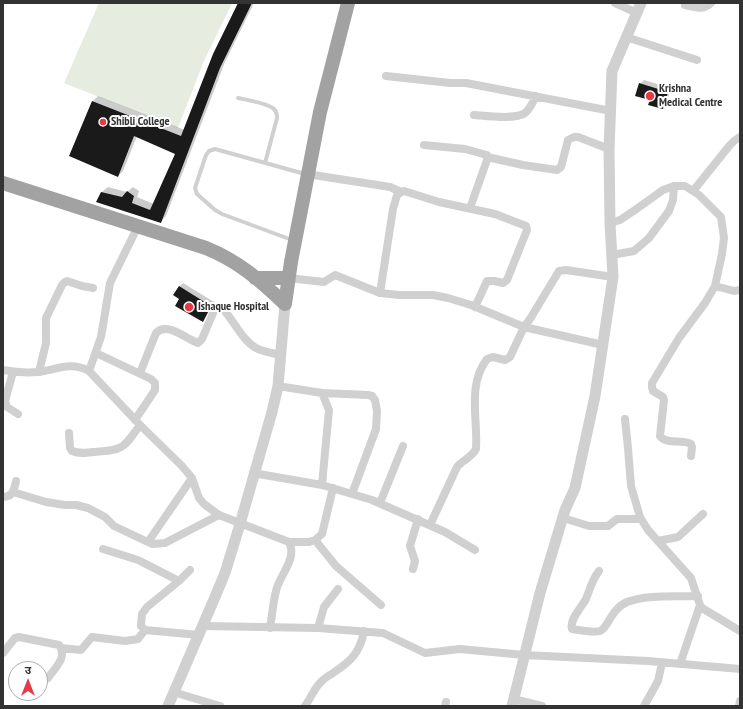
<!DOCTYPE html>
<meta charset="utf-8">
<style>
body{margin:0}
#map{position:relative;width:743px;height:709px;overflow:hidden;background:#fff;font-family:"PT Sans Narrow","Noto Sans Devanagari",sans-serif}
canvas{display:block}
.frame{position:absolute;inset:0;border:4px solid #333;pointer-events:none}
.north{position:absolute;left:8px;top:661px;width:40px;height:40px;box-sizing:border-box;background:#fff;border:1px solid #adadad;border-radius:50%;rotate:0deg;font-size:11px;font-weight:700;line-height:16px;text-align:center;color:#333}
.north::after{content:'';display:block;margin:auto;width:14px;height:18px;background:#e63946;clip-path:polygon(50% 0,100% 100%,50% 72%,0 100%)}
</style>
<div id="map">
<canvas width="743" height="709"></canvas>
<div class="frame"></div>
<div class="north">उ</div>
</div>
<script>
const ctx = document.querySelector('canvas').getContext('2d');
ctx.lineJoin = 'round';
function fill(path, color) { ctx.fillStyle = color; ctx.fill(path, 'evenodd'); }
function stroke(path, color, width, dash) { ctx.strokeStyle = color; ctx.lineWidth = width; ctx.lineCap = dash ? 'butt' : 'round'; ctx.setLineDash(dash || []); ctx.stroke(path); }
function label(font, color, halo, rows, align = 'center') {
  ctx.font = font + ' "PT Sans Narrow",sans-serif'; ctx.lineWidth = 4; ctx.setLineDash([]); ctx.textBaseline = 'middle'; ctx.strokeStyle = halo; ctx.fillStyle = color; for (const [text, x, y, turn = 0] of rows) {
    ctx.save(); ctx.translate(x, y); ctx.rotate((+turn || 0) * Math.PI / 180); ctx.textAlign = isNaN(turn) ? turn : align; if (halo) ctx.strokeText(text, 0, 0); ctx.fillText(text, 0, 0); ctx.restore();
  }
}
const green = new Path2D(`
 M99,3H232L203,63L178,128L64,83Z`);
const shadow = new Path2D(`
 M239,3H254L225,62L166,216L160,222L97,202L102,192L108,187L127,192L133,187L139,191L137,197L154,204L176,154L137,136L123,171L118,176L70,155L93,101L98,96L185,130Z
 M644,80L671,88L666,104L663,108L651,100L640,84Z
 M183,283L214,302L206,317L203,321L181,298L179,287Z`);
const building = new Path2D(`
 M238,3H252L220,68L161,223L96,202L101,192L122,197L127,191L134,196L132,203L150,210L175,154L134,136L118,177L69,156L92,101L181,136L213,54Z
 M639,83L668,92L663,109L648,105L650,100L635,96Z
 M179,286L211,306L203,322L175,306L179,299L173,295Z`);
const service = new Path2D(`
 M238,98C247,100 267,103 274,109C276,111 277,114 277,118L265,163
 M292,240L222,214L215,210L197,194L195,188L206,155L209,151L215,149L305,174`);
const minor = new Path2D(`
 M615,3L637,13
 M685,5C695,7 703,11 711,3
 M626,37L697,60
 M386,76L450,83H466L611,111
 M474,115C487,116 516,120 525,113C530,109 533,102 536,96
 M424,145L465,149L487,155V160L470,208
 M487,157L523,165L557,170L561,167L568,140L574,137H578L609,149
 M307,174L390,187L401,192
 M693,191L730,145L734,141L740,137
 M610,223L620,220L635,210L663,190L674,186H685L699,195L721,217L724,238L722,254L715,286L705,303L679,338L652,383V387L653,391L663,397L664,400L660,436C666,445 682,439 691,444L692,447L691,456
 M612,255L634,251L649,238L669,211L673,200L674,186
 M288,278L324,282L335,275L380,293L399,295H433L448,298L471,305L524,327L603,345
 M715,286L734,291L740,290
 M380,293L393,209L397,195L401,192L404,191L439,202L495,214L526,226L527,230L507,280L503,283L494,281H487L475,307
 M96,353L151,379L155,383V390L135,420
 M3,370C14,372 26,373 37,372C57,370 69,361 89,371L140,425L182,466L192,478L199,498L204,504L219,515L289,542C298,558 279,576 276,591C273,603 272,616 270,628
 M89,371L101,337L110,283L138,226
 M13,372L5,401L7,407L18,414
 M39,372L46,343V318L62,285L65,282L67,281L82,286L93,288
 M140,373L156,333C167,321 186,339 198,343L202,339L214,311L217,308L223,309C234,321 242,340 256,348C263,352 273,353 281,355
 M278,386L322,393L368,395L372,396L375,400L377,411L376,429L352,494
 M322,393L329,410L322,485
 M625,419L628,448L631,486L640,517L648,530L691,578L700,605L702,608L740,631
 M69,433L70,448L72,451C79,454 86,453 94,452C123,450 123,449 140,425
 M253,473L322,485L372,500L445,532L475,550
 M13,492L46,502L65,505H76L88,508L105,517L114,526L152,544L165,543L219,515
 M3,497C13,497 14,490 16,481
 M380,503L403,446
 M563,518L589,526H608L617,519H641
 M430,525L457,467C462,461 472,457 476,449C478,419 467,385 487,359L493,357L505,360L510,357L524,327L530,319L559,271L566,270L613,277
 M315,540L336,566L381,605
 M658,541L678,537L703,514
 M148,542L192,478
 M289,542H309L315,540L322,534L333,488
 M103,549L138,560L179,581
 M413,569L415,561L410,546L418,519
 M190,570L179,581L147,607L142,614L141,626L145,630L199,635
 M599,571C592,580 590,589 586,599C581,608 569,620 572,629C578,630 594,633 600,631C608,628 611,609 627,602C647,594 676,597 698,596
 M203,626L318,628L383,633L425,653L460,649L524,655L648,661L740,669
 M318,628L324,607L338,589
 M61,648L81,650L92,637L125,641L138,639L145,630
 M3,653L15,638L19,637L59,645C68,657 55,668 48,678
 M680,664L700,605
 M173,692L220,706
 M513,699L542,706
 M305,706C311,698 315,686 323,680C326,677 330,675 333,673C351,661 360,653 364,631
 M445,706L446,702
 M644,706L658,681L662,663
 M739,706L740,701`);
const tertiary = new Path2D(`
 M168,706L215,597L225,573L240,524L272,412L278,386L285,304
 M512,706L540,593L565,510L575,488L595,396L613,277L610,223L609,149L612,71L641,3`);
const trunk = new Path2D(`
 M3,183L206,248C238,261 260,280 285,304
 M255,278H288
 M285,304L291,262L320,112L348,3`);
const markers = [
 [650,96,5,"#e63946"],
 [103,122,4,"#e63946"],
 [189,307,5,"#e63946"]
];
const poiNames = [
 ["Krishna",659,89],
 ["Medical Centre",659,103],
 ["Shibli College",111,122],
 ["Ishaque Hospital",198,307]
];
fill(green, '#e6ecdf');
fill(shadow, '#0003');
fill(building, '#1a1a1a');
stroke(service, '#d0d0d0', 4);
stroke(minor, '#d0d0d0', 8);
stroke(tertiary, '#d0d0d0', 11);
stroke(trunk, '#a2a2a2', 14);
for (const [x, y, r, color] of markers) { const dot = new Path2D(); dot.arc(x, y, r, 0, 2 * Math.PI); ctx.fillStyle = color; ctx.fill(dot); stroke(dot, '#fff', 1.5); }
label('bold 12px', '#333', '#fff', poiNames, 'left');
</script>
